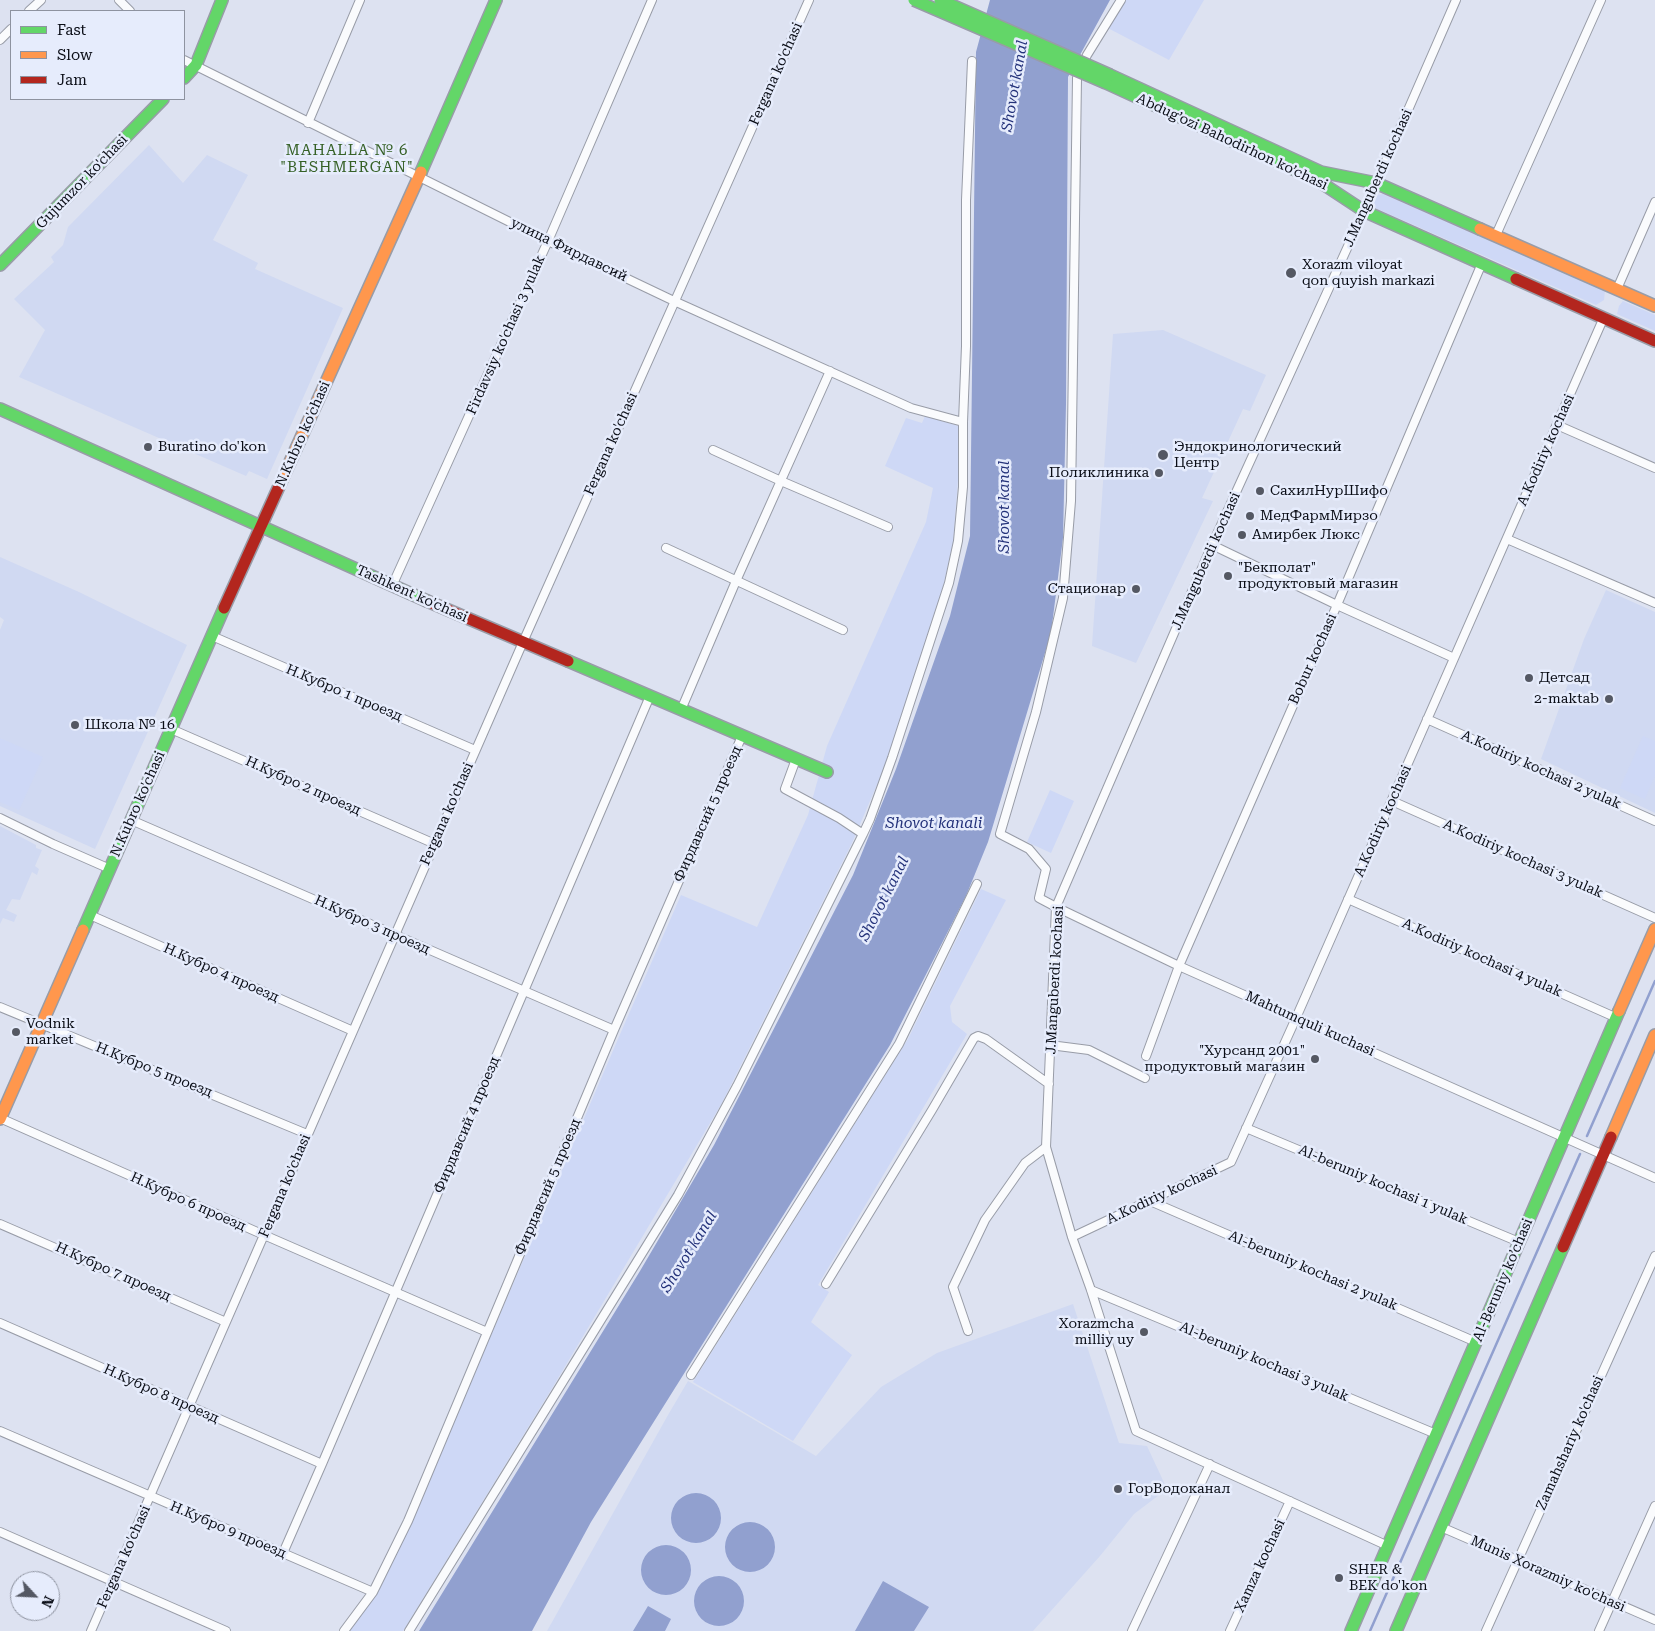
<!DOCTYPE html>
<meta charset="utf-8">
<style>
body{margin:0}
#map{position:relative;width:1655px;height:1631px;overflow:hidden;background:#dde2f1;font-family:"Roboto Serif",serif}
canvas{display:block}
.legend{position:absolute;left:10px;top:10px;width:175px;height:90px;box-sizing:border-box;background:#e6ecfc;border:1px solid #8e93a0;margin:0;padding:6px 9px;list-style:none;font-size:15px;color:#0a0d16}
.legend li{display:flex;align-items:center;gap:10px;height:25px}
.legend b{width:25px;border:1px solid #8e93a0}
.north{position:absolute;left:10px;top:1571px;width:50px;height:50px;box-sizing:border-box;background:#e6ecfc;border:1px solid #8e93a0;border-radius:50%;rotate:115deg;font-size:14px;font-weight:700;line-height:20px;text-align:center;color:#0a0d16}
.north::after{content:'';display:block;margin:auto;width:18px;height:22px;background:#545863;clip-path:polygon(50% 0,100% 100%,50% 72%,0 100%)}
</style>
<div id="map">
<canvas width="1655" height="1631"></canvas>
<ul class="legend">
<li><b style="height:6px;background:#63d668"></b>Fast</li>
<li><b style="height:6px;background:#ff974d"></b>Slow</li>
<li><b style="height:6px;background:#b3261e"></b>Jam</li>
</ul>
<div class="north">N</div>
</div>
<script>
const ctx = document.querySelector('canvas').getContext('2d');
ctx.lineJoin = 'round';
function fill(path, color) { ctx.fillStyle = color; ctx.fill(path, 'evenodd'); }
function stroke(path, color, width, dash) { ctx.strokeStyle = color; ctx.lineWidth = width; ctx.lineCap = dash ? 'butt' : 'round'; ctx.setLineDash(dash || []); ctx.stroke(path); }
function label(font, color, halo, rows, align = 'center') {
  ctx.font = font + ' "Roboto Serif",serif'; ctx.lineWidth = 5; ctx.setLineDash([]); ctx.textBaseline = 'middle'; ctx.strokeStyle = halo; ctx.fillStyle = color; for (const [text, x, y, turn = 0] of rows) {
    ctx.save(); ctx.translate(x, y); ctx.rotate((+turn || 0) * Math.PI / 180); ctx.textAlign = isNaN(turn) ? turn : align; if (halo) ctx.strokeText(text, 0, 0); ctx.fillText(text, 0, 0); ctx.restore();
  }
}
const built = new Path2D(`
 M149,145L183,183L207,155L248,175L213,240L258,263L255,269L343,308L267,479L249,471L246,476L19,377L45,330L14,299L54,262L51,257L63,245L68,227Z
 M1163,330L1266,375L1250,411L1243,409L1202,498L1213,501L1136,663L1092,646L1113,334Z
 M0,557L79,592L187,645L95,849L0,806V630L4,620L0,617Z
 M1606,590L1655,612V813L1541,759L1584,639Z
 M0,826L36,845V848L42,850L35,866L39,869L37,875L32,872L20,900L12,899L6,910L17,915L14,922L3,918L0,924Z
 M1073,1304L1119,1443L1147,1446L1167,1489L1134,1514L1100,1556L1033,1631H547L668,1415L688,1381L816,1456L881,1387L937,1353Z`);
const green = new Path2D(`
 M1117,0H1204L1169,60L1102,25Z
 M1383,194L1605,290L1604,300L1596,305L1375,208L1373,204L1377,195Z
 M1623,301L1655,315V331L1617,314L1619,306Z
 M925,416L958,426V480L953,543L943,587L888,759L852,843L722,1103L551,1390L403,1631H348L405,1536L621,1032L681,895L757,927L808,815L827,746L926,522L933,488L885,466L906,418L922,423Z
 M1643,736L1655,741V775L1645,799L1620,788Z
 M0,738L43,757L19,810L0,802Z
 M1050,790L1074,801L1051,853L1027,842Z
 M981,889L1006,900L950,1006L952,1022L967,1034L818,1285L829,1292L811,1322L852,1355L793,1441L693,1382L908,1039Z`);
const water = new Path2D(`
 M990,0H1110L1068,77L1066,404L1063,538L1051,633L988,842L966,896L890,1045L591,1522L532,1631H419L640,1271L714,1145L853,875L896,769L950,616L970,536L976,52Z
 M671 1518a25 25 0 1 1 50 0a25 25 0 1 1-50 0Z
 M725 1547a25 25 0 1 1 50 0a25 25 0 1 1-50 0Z
 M641 1570a25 25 0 1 1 50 0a25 25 0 1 1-50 0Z
 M694 1601a25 25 0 1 1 50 0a25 25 0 1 1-50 0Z
 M883,1581L929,1607L914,1631H855Z
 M648,1606L671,1619L665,1631H633Z`);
const stream = new Path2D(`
 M1587,1136L1655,981
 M1370,1631L1580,1154`);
const street = new Path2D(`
 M119,0L130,11
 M1121,0L1087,55L1077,78L1071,501L1063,598L1036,712L1000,834L1029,849L1046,869L1039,898L1056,907L1179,966L1655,1178
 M29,11L41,0
 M0,40L11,29
 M184,60L548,241L674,301L911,408L963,422
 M308,123L360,0
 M1496,235L1601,0
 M1617,289L1655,202
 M1557,425L1655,468
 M713,450L781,481L888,527
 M1507,539L1655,603
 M1212,545L1337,605L1454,658
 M666,548L843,630
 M392,586L548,241L652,0
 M212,636L475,750
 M681,710L736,581L830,371
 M1427,719L1655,821
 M171,729L435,844
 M1392,801L1655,918
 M0,818L53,844L110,869
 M131,820L614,1030
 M863,834L870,819L892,758L949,583L958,541L963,487V422L966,346V200L972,61
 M1348,899L1617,1018
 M90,915L353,1031
 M0,1007L307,1134
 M1050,1045L1089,1050L1145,1078
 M1146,1056L1179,966L1337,605L1482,263
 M0,1118L264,1235L487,1332
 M1246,1128L1519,1242
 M1150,1201L1476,1342
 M0,1224L226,1322
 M1072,1237L1231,1162L1296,1018L1604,317
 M826,1284L932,1110L974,1038L978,1036L986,1039L1049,1084
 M1091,1290L1436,1434
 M0,1323L322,1464
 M968,1331L953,1287L985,1220L1025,1163L1046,1147
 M691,1375L899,1044L977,884
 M0,1431L373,1592
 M1441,1527L1655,1620
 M0,1532L226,1631
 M1388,1546L1136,1431L1091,1290L1072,1237L1046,1147L1056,907L1212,545L1364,211L1456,0
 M283,1553L322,1464L650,696
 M91,1631L523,642L809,0
 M344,1631L373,1592L408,1521L614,1030L742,736
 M409,1631L678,1195L737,1086L863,834L839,818L785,789L796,759
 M1132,1631L1210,1464
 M1230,1631L1290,1501
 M1486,1631L1655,1256
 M1599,1631L1655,1506`);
const fast = new Path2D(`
 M1110,75L1321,172L1376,183L1480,229
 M184,78L196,65L222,0
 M1106,83L1317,180L1364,211L1516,279
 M421,172L496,0
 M0,265L163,99
 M0,409L427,601
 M568,661L827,772
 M83,930L224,608
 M1351,1631L1619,1011
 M1396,1631L1563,1247`);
const slow = new Path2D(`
 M1480,229L1655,306
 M281,482L421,172
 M1619,1011L1655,929
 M0,1119L83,930
 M1611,1137L1655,1035`);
const jam = new Path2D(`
 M1516,279L1655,341
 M427,601L568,661
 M224,608L281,482
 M1563,1247L1611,1137`);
const fastBridge = new Path2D(`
 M914,0L1106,83
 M940,0L1110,75`);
const markers = [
 [1291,273,6,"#545863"],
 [148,447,5,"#545863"],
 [1163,455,6,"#545863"],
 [1159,473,5,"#545863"],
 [1260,491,5,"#545863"],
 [1250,516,5,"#545863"],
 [1242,535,5,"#545863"],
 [1228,576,5,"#545863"],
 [1136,589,5,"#545863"],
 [1529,678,5,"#545863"],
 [1609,699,5,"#545863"],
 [75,725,5,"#545863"],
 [16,1032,5,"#545863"],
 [1315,1059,5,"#545863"],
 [1144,1332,5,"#545863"],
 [1118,1489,5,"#545863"],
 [1339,1578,5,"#545863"]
];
const streetNames = [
 ["Fergana ko'chasi",776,74,-66],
 ["Abdug’ozi Bahodirhon ko’chasi",1232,142,25],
 ["J.Manguberdi kochasi",1378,178,-66],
 ["Gujumzor ko'chasi",82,182,-46],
 ["улица Фирдавсий",569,250,26],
 ["Firdavsiy ko'chasi 3 yulak",506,335,-66],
 ["N.Kubro ko'chasi",303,434,-66],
 ["Fergana ko'chasi",611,444,-66],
 ["A.Kodiriy kochasi",1546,450,-66],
 ["J.Manguberdi kochasi",1206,561,-66],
 ["Tashkent ko'chasi",412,594,24],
 ["Bobur kochasi",1313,659,-66],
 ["Н.Кубро 1 проезд",344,693,23],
 ["A.Kodiriy kochasi 2 yulak",1541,770,24],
 ["Н.Кубро 2 проезд",303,786,24],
 ["N.Kubro ko'chasi",138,804,-66],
 ["Fergana ko'chasi",447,814,-66],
 ["Фирдавсий 5 проезд",708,814,-66],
 ["A.Kodiriy kochasi",1383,821,-66],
 ["A.Kodiriy kochasi 3 yulak",1523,859,24],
 ["Н.Кубро 3 проезд",372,925,24],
 ["A.Kodiriy kochasi 4 yulak",1482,958,24],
 ["Н.Кубро 4 проезд",221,973,24],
 ["J.Manguberdi kochasi",1055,980,-87],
 ["Mahtumquli kuchasi",1310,1024,24],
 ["Н.Кубро 5 проезд",154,1070,22],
 ["Фирдавсий 4 проезд",467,1125,-67],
 ["Al-beruniy kochasi 1 yulak",1383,1185,23],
 ["Fergana ko'chasi",285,1186,-67],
 ["Фирдавсий 5 проезд",548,1187,-67],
 ["A.Kodiriy kochasi",1162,1195,-25],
 ["Н.Кубро 6 проезд",188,1202,24],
 ["Al-beruniy kochasi 2 yulak",1313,1271,23],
 ["Н.Кубро 7 проезд",113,1272,24],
 ["Al-Beruniy ko’chasi",1503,1280,-67],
 ["Al-beruniy kochasi 3 yulak",1264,1362,23],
 ["Н.Кубро 8 проезд",161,1394,24],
 ["Zamahshariy ko'chasi",1570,1443,-66],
 ["Н.Кубро 9 проезд",228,1530,23],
 ["Fergana ko'chasi",124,1557,-66],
 ["Xamza kochasi",1260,1566,-65],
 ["Munis Xorazmiy ko'chasi",1548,1574,24]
];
const poiNames = [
 ["Xorazm viloyat",1302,265],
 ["qon quyish markazi",1302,281],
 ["Buratino do'kon",158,447],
 ["Эндокринологический",1174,447],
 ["Центр",1174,463],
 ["Поликлиника",1149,473,"right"],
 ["СахилНурШифо",1270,491],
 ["МедФармМирзо",1260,516],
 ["Амирбек Люкс",1252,535],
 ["\"Бекполат\"",1238,568],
 ["продуктовый магазин",1238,584],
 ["Стационар",1126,589,"right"],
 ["Детсад",1539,678],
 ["2-maktab",1599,699,"right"],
 ["Школа № 16",85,725],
 ["Vodnik",26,1024],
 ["market",26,1040],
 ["\"Хурсанд 2001\"",1305,1051,"right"],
 ["продуктовый магазин",1305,1067,"right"],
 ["Xorazmcha",1134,1324,"right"],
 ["milliy uy",1134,1340,"right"],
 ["ГорВодоканал",1128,1489],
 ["SHER &",1349,1570],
 ["BEK do'kon",1349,1586]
];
const waterNames = [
 ["Shovot kanal",1015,86,-80],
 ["Shovot kanal",1005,507,-90],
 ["Shovot kanali",934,824],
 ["Shovot kanal",884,899,-63],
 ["Shovot kanal",689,1252,-58]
];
const neighbourhoodNames = [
 ["MAHALLA № 6",347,151],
 ["\"BESHMERGAN\"",347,168]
];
fill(built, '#d0d9f2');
fill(green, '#ced8f6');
fill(water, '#91a0cf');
stroke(stream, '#91a0cf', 2.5);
stroke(street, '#989ca7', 10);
stroke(fast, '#989ca7', 14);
stroke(slow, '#989ca7', 14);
stroke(jam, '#989ca7', 14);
stroke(street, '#fafbfd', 8);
stroke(fast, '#63d668', 11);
stroke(slow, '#ff974d', 11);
stroke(jam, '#b3261e', 11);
stroke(fastBridge, '#989ca7', 14, []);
stroke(fastBridge, '#63d668', 11);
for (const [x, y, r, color] of markers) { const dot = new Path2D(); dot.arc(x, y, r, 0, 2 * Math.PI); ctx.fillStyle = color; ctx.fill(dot); stroke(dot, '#e6ecfc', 2); }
label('14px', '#0a0d16', '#e6ecfc', streetNames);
label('14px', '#0a0d16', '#e6ecfc', poiNames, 'left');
label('italic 15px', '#24327a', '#e6ecfc', waterNames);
ctx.letterSpacing = '1px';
label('15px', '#366127', '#e6ecfc', neighbourhoodNames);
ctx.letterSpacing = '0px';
</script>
